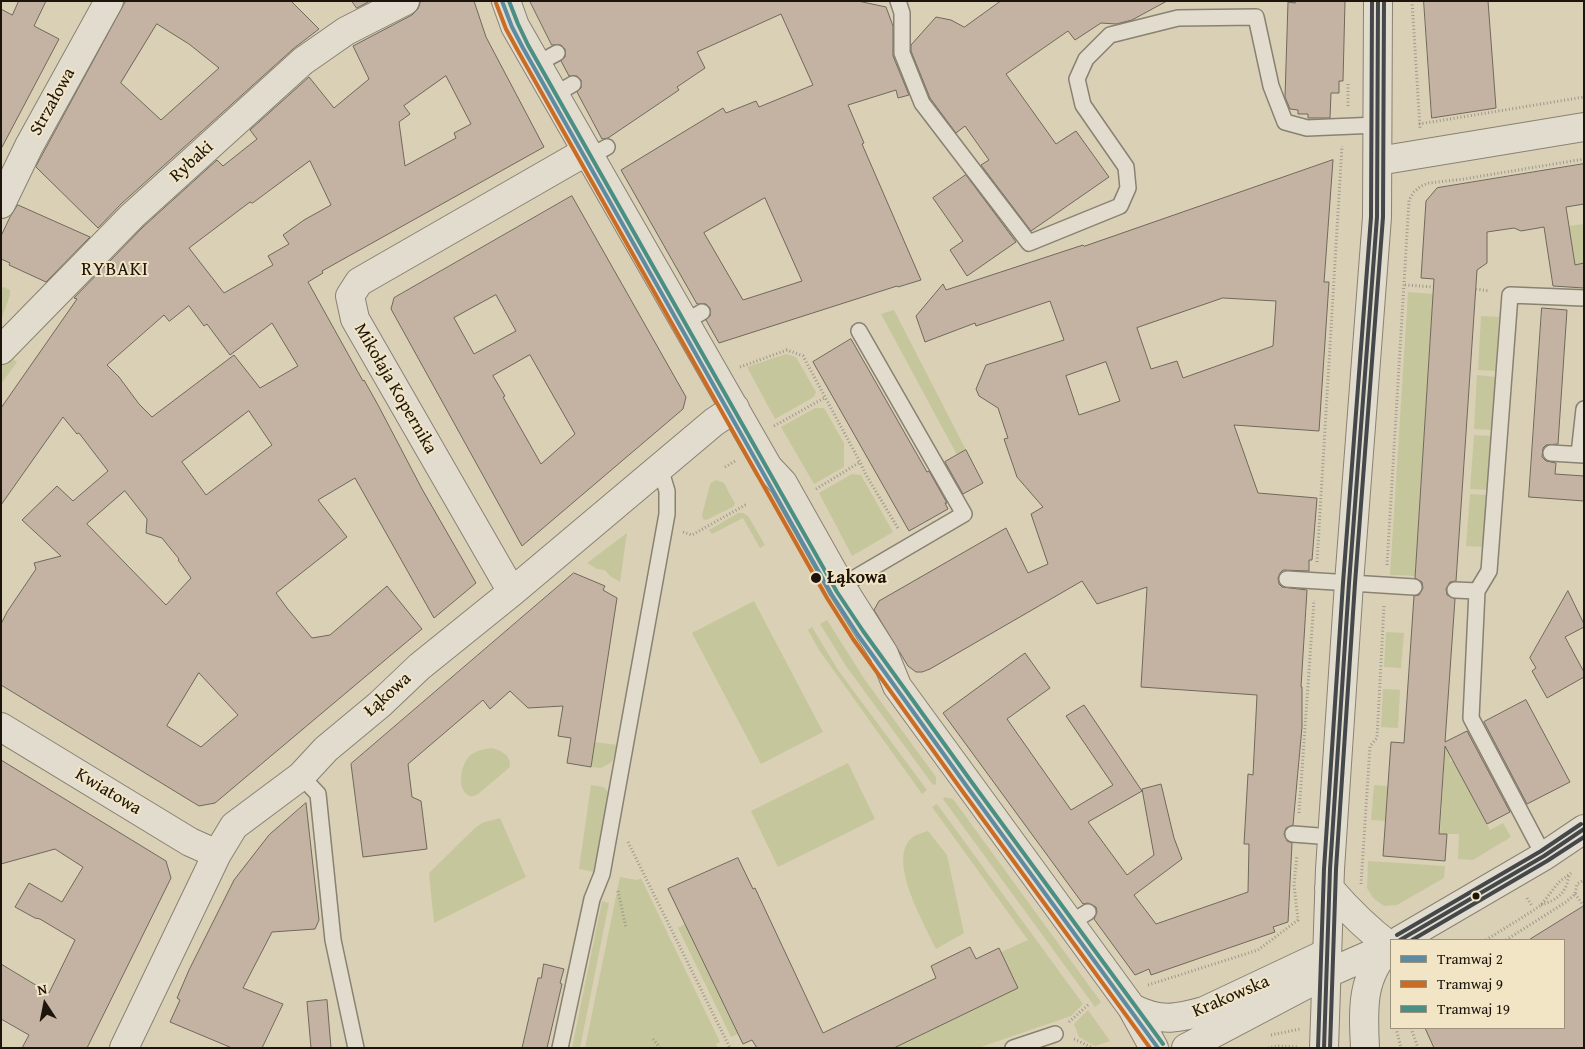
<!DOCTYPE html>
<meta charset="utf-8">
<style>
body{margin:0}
#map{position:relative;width:1585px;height:1049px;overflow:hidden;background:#dad0b5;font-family:"Gentium Book Plus",serif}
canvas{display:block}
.frame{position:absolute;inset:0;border:2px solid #1d150c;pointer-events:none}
.legend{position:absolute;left:1390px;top:939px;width:175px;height:90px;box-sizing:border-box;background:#f1e5c5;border:1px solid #9c927b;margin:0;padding:6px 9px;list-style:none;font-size:15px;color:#1d150c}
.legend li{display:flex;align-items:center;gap:10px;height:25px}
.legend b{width:25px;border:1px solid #9c927b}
.north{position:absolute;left:20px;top:979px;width:50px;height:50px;-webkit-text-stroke:4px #f1e5c5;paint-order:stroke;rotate:349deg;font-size:14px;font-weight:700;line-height:20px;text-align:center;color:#1d150c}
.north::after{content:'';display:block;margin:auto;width:18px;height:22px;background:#1d150c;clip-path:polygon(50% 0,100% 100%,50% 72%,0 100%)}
</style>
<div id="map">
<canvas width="1585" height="1049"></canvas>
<div class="frame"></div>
<ul class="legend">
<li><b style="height:6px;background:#5d8ba2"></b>Tramwaj 2</li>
<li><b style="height:6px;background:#cb6c24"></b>Tramwaj 9</li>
<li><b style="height:6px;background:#498f84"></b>Tramwaj 19</li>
</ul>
<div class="north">N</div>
</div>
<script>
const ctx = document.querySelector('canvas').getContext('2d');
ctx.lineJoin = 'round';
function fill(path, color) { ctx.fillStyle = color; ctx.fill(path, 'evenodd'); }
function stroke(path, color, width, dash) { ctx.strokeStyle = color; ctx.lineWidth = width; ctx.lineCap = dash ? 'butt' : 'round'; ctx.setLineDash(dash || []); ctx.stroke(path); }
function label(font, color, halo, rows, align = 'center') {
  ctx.font = font + ' "Gentium Book Plus",serif'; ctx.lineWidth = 4; ctx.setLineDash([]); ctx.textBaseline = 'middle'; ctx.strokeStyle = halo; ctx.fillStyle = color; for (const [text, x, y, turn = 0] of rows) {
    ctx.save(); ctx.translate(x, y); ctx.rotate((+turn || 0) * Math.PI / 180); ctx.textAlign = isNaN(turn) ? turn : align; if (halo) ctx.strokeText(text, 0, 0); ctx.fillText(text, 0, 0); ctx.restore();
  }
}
const green = new Path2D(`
 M1584,224V263L1575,265L1569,226Z
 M4,287L10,290V295L1,320V288Z
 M1408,292L1433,294L1415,576L1390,575Z
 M894,310L966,450L957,455L881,314Z
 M1481,316L1499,317L1496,371L1478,370Z
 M786,354L796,357L816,392L814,397L775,419L747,367Z
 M8,355L17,362L1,384V365Z
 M1477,375L1496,377L1492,430L1474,429Z
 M815,408H824L844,443V467L814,484L781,427Z
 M1474,435L1492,436L1489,490L1470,489Z
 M852,474L861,475L893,532L852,556L819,493Z
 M716,480L724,483L735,504L733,507L706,520L703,519L702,515L710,484Z
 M1470,494L1488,495L1485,547L1466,546Z
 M738,513H743L748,516L765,545L760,548L743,518L712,534L709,530Z
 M627,533L620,582L610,576L605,570L597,569L587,563Z
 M754,601L823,732L761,764L692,633Z
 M827,620L865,680L936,777V784L933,785L846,666L820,624Z
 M812,627L838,670L927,790L922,794L819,650L808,630Z
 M1386,632L1404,633L1401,668L1384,667Z
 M1383,689L1400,690L1398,728L1381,727Z
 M595,742L617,745L612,762L601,768L591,767Z
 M1445,746H1451L1450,761C1462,762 1474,760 1485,762L1495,780L1494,784L1472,796L1490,830L1503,823L1511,837L1473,860L1458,859L1459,834H1440Z
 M492,748C502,751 511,755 510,767L478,794C476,795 473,797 470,796C455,791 461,761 472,754C478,750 485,749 492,748Z
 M848,763L875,819L778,867L751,811Z
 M591,785L603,787L607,790L608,794L594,872L579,869Z
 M1374,785L1388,786L1385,821L1371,820Z
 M945,797L953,799L1101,1002L1095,1007L943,799Z
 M937,804L1083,1004L1071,1016L978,1048H894L999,953L1028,940L932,807Z
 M500,818L526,877L434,923L429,873L475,828L482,823Z
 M928,831L947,855L964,933L936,949C925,925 885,858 913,837C917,834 923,833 928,831Z
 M1368,861L1445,866L1444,878L1397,905L1384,906L1373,898L1367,888Z
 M620,877L637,880L641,878L720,1042L716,1044L718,1048H585Z
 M602,901L609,903L580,1048H572Z
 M685,924L738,1034L731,1037L678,928Z
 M1088,1010L1110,1041L1095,1046L1079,1037L1074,1024Z`);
const building = new Path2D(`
 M19,1H46L34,26L59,39L1,149V9L12,15Z
 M126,1H291L319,29L293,49L121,204L98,228L36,167ZM157,24L189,44L219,68L161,120L121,83Z
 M352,1H370L357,8Z
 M421,1H474L486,37L544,147L322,271L323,273L308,282L363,381L364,380L378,405L422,489L476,583L434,618L355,478L318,500L347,537L276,593L287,608L312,638L330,635L387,586L422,629L215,803L199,806L1,685V624L7,612L36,569L34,563L61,556L22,520L57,486L73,501L108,471L79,433L77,434L63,417L1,505V408L77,299L74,298L143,227L217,160L223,166L257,139L250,130L309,77L334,108L369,79L353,46L412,15L418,9ZM446,76L471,124L454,133L456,138L405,166L399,122L410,114L404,106ZM310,161L331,205L304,220L283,235L289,244L268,256L273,265L224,293L189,248L250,202L252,203ZM189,306L204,326L207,324L230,355L272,323L298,366L260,388L234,355L152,417L139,404L119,377L107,365L164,315L169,321ZM249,411L272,445L206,495L182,462ZM125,491L147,519L146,533L162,538L179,559L178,560L191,578L166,605L87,524ZM199,673L238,715L201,747L167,726Z
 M530,1H858L886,7L893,26V56L909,95L898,98L896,90L848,105L864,143L862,144L921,280L898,287L897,286L719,343L706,320L710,316V308L706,304H697L621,170L723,108L726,113L756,101L759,107L813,85L781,14L697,52L705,68L677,87L679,90L608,138L602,139L577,92L581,88V80L577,76H569L561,61L565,57V49L561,45H552ZM765,198L802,281L743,300L704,233Z
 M1001,1H1167L1132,20L1116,24L1101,23L1075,40L1068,31L1006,74L1056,144L1076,131L1109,177L1031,231L981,165L989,160L965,126L956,133L930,98L911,51V45L936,17L951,20L964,27Z
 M1295,1H1345L1343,81H1339V93H1331L1330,118H1308V114H1298V110L1290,109L1285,97L1288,2L1295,3Z
 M1424,1H1488L1496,108L1432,118Z
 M1333,160L1325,269L1324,282H1329L1319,431L1234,425L1258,493L1317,498L1312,560H1309V571L1283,570L1280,573L1278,578L1279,584L1282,587L1307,590L1301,687H1302V727L1293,825L1286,828L1284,834L1287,841L1292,843L1288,922L1273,927L1275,932L1151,975L1149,969L1135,975L1094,919L1097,912L1096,907L1088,903L1083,904L943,713L1025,653L1050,688L1007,719L1071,810L1113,785L1066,716L1084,705L1142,791L1088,822L1127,875L1154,855L1142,789L1161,784L1174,838L1182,859L1134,895L1156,924L1248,892L1249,844H1244L1248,774L1253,775L1257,695L1141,687L1147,587L1097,604L1082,581L930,669L922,672H916L908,666L874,610L879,601L1006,528L1028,573L1048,564L1031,514L1043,507L1017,477L1004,439L1008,438L998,408L979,396L976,389L986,365L1064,340L1050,301L976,326L975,323L925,342L916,316L943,284L946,290L1083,245L1084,246ZM1223,298L1276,301L1273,346L1183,378L1177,361L1151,369L1137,328ZM1106,362L1120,401L1079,415L1066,376Z
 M1584,164V204L1566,207L1575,265L1584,263V288L1553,286L1544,227L1521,231L1514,228L1487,232V263L1477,270L1456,581L1450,582L1446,589L1447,595L1455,599L1445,742L1467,731L1510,812L1487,824L1445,746L1439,834H1447L1445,861L1383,856L1391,742L1404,743L1414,596L1419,595L1423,588L1422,582L1415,578L1434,279L1421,278L1426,201L1437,188Z
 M966,175L1016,242L967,276L950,250L963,241L933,198Z
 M572,196L686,397L683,409L522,546L391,309L394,298ZM496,295L516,331L474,354L454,318ZM530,355L575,434L541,464L503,397L505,396L493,376Z
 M18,205L90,237L46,282L9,265L10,263L1,259V236L10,217Z
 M1542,308L1567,310L1558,444L1546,445L1543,448L1542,457L1546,461L1556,463L1555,474L1584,476V501L1529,497Z
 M851,339L927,472L929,471L947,503H945L948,509L909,531L813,362Z
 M966,450L983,483L963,494L945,462Z
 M574,573L605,586L603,590L617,598L591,767L567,763L571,738L558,736L563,706L528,708L510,691L490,709L483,700L408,764L412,797L421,801L427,849L363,857L351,764Z
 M1568,591L1584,624V627L1565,637L1584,672V677L1547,698L1532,671L1536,668L1530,658Z
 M1526,700L1570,782L1527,804L1484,722Z
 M1,760L166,861L171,878L87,1048H22L29,1035L1,1019V964L49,993L75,940L40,919L35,918L15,907L29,883L62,902L83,867L55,849L1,864Z
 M306,803L319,920L315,929L272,932L243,988L283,1004L262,1048H232L170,1022L180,1000L177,998L189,970L234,880L269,835Z
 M738,858L753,889L755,888L823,1033L936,978L931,966L970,947L976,959L999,948L1018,988L894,1048H757L752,1040L743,1044L668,889Z
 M1584,906V1048H1434L1425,1028H1564V940H1529Z
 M544,964L564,969L560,983L562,984L547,1048H522L538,978H541Z
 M327,1000L331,1048H311L307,1002Z`);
const path = new Path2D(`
 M1412,1L1420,128
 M1348,106V84
 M1419,124L1584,97
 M1405,285L1433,287
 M1476,289L1489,291
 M740,367L787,350L803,356L860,462L865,473L899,530
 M774,426L826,397
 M725,467L735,461
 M816,489L860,462
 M683,532L692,535L747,504
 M1317,562L1342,146
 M1387,565L1409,200L1414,192L1421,186L1429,183L1464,179L1584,159
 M1299,813L1314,600
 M628,842L730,1048
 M1361,884L1370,746L1377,738L1384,606
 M618,891L626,928
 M1575,894L1584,906
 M1527,898L1532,906
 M1541,905C1559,899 1566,893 1569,875
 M1486,940L1534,910L1541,905L1559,882L1571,873
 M1506,940L1566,902L1575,894L1577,884L1584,880
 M1148,985L1258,950L1298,920L1294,885L1297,855
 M1069,1022L1089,1004
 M1396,1028L1401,1048
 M1411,1028L1418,1048
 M1271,1035L1300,1029
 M653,1039L660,1048
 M1074,1039L1093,1048
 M1268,1048L1277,1046L1298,1047`);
const service = new Path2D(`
 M898,1L902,13V53L922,103L1029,243L1120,206L1128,188L1126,167L1083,105L1077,79L1086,59L1110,35L1178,18L1256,17L1271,86L1285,122L1307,128L1377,125
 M537,64L557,53
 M554,95L573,84
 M591,156L607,147
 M685,322L702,312
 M1551,453L1584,455
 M1579,454L1584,409
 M1287,579L1414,587
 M841,586L964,514L859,331
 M1455,590L1477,591
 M301,776L318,794L333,940L356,1048
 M1293,834L1332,837
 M1544,856L1471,718L1477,591L1489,571L1510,295L1584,298
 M1070,923L1088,912
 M560,1048L592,899L602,874L667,514V491L660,468
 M1013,1048L1055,1034`);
const minor = new Path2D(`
 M506,1L515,26L527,47L768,467L783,483L841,586L884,654L897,686L1132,1008L1154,1048
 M1378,161L1584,127
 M1,204L29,146L109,1
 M1,350L132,216L303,61L346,31L405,1
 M512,592L355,319L350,296L359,282L587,151
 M1,727L190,842L217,854
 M1132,1008C1160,1022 1175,1019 1204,1011L1327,953
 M124,1048L217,854L234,826L301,776L326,749L379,705L419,667L512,592L714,422L735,408
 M1186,1048L1326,974L1390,946`);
const tertiary = new Path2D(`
 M1329,888C1348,910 1367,929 1390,946
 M1400,940L1544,856L1584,829
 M1324,1048L1330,869L1349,583L1377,217L1378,1
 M1365,1048C1363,1009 1361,975 1391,946`);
const bus1 = new Path2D(`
 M1400,940L1544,856L1584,829
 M1324,1048L1330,869L1349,583L1377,217L1378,1`);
const bus2 = new Path2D(`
 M1412,940L1547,861L1584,837
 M1330,1048L1336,869L1355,583L1383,217L1384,1`);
const bus3 = new Path2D(`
 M1397,935L1541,851L1581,824
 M1318,1048L1324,869L1343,583L1371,217L1372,1`);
const tram1 = new Path2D(`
 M502,1L512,27L523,48L832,595L858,635L968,788L1158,1048`);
const tram2 = new Path2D(`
 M496,3L506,29L518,51L827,598L853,639L963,792L1150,1048`);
const tram3 = new Path2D(`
 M509,1L518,24L528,45L837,592L863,631L973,784L1163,1044`);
const markers = [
 [816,578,6,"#1d150c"],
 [1476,896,4.5,"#1d150c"]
];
const streetNames = [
 ["Strzałowa",53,102,-61],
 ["Rybaki",192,162,-42],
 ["Mikołaja Kopernika",395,389,60],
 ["Łąkowa",388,695,-42],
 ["Kwiatowa",108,792,31],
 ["Krakowska",1231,997,-23]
];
const stopNames = [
 ["Łąkowa",827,578]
];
const neighbourhoodNames = [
 ["RYBAKI",115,270]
];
fill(green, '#c6c69c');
fill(building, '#c4b3a3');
stroke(building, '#6f695b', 1);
stroke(service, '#898272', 18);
stroke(minor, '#898272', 30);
stroke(tertiary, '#898272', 30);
stroke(path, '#9c988d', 3, [1, 2.5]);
stroke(service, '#e2dcce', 15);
stroke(minor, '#e2dcce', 28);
stroke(tertiary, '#e2dcce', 28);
stroke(bus1, '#45484a', 4);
stroke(bus2, '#45484a', 4);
stroke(bus3, '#45484a', 4);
stroke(tram1, '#5d8ba2', 4);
stroke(tram2, '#cb6c24', 4);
stroke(tram3, '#498f84', 4);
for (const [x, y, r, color] of markers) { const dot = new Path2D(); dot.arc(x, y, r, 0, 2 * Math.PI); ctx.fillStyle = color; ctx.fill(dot); stroke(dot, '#f1e5c5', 2); }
label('18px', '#1d150c', '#f1e5c5', streetNames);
label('bold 18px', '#1d150c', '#f1e5c5', stopNames, 'left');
ctx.letterSpacing = '1px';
label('19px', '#1d150c', '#f1e5c5', neighbourhoodNames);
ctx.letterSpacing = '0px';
</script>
